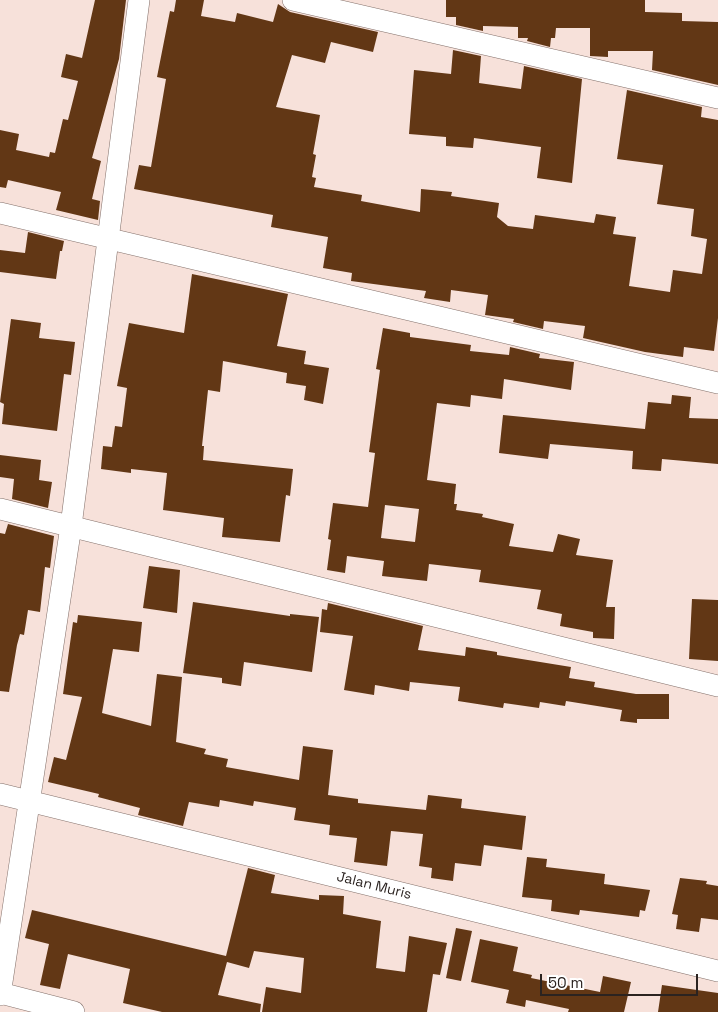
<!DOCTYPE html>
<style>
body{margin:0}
#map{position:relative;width:718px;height:1012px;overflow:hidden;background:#f7e1da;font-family:"Space Grotesk",sans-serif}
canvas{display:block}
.scale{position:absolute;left:540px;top:974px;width:158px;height:22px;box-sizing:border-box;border:2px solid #2b2320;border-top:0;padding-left:6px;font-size:15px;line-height:18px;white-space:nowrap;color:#2b2320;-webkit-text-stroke:4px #fff;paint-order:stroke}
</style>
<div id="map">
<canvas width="718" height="1012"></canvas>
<div class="scale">50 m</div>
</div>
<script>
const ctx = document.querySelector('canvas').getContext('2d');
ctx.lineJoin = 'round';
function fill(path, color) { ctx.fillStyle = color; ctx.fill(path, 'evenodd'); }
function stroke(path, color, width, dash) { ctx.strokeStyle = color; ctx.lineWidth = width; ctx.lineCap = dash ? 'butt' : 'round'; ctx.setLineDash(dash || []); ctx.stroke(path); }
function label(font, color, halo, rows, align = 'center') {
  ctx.font = font + ' "Space Grotesk",sans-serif'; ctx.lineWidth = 5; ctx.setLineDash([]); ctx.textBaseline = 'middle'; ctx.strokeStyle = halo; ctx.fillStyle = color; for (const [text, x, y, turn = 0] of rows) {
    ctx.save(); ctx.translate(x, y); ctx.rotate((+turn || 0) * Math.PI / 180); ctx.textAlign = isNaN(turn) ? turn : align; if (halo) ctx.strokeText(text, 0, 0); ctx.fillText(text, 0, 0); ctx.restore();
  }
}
const building = new Path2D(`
 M95,0H126L119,59L92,158L101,161L92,199L100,201L98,220L56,210L61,192L8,180L6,188L0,187V130L19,134L16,150L49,157L50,152L55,153L63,119L68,120L78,81L61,77L66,54L82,58Z
 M176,0H204L201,16L235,22L237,13L273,22L278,4L290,12L378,32L373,52L331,42L325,63L292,55L276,107L320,115L313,154L316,155L312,177L316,178L314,187L362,195L361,201L420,212L421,189L452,192L451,196L499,203L497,217L508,226L533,229L535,215L594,223L596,214L616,217L613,234L636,237L629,286L670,292L673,270L702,274L707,239L691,236L694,209L657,204L663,165L617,159L627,90L702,107L701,117L718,120V318L714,351L684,347L683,357L645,352L583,338L585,326L544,321L543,329L513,322L514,319L485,315L488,295L451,290L450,302L424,298L426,291L351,281L352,273L323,268L328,237L271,227L273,215L134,189L139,165L151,167L166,79L157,77L170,11L174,12Z
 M446,0H645V12L682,13V21L718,22V85L652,70L653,51H608V57L590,56V28H556L555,38H551L550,47L527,41L528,38H518V27L483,26V31L456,25V17H446Z
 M453,50L481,56L479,83L521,89L524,66L582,79L572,183L537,178L541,147L474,138L473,148L446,146V137L409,134L414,70L451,74Z
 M28,232L64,241L62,251H60L56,279L0,272V250L25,253Z
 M192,274L288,294L277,346L306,351L304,364L329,368L323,404L304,400L306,386L286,383L287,373L223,361L220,392L208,390L202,446H204L203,460L293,469L290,496L286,495L280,542L222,537L224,518L163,510L167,473L131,469V473L101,469L103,446L112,447L115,426L122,427L127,388L117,386L129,323L184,333Z
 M11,319L41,323L39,338L75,342L71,375L64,374L57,431L2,424L4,404L0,402Z
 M383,328L410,333V337L471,345L470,351L509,355L510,347L540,354L539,358L574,362L571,390L504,379L502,399L471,395L470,407L437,403L427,480L456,484L454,504H457L456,510L483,514L482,517L514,524L509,546L553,552L558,534L580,539L576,555L613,560L606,607H615L614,639L593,638V632L560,626L562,614L537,609L541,590L479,582L481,570L429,564L427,581L382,576L384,561L347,556L345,573L327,570L331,540L328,539L333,503L368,507L375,453L369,452L380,370L376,369ZM385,505L419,509L415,542L381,538Z
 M672,395L691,397L689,418L718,419V464L662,459L661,471L632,469L633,451L550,444L548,459L499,453L503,415L645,429L648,402L671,404Z
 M0,455L41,460L39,480L52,482L48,508L12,499L14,479L0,477Z
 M8,524L54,536L50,568L45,567L40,612L28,610L24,635L20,634L17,645L9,692L0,691V533L5,534Z
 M149,566L180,570L177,613L143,608Z
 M692,599L718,600V661L689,659Z
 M193,602L290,616V614L319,617L312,672L244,662L241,686L222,683V678L183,673Z
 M328,603L423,626L418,650L465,656L466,647L497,652V655L571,667L569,678L595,682L594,687L636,694H669V719H637V723L620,721L622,710L566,701L565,706L540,702L539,708L504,703L503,708L458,701L460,687L410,682L409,691L375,685L374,695L344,690L353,636L320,632L322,609L327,610Z
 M78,615L142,622L139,652L113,649L102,713L151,726L157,674L182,677L176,742L206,749L204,754L228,759L226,767L299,780L303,746L333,750L328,795L358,799V803L426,810L428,795L462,799L461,808L526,816L522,850L484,845L481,866L455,863L453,881L431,878L432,868L419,866L423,834L391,831L387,866L354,862L357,838L329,835L330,825L294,820L296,808L254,801L253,806L220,800L219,807L189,802L183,826L138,815L140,808L98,797L99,794L48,782L54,757L66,760L82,697L63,694L73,622L77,623Z
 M527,857L547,859L546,867L605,874L604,884L650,890L645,911L640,910L639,917L580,910L579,915L551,911L552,900L522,897Z
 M248,868L275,875L271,893L319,900V895L344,896L343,914L381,921L376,968L405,972L409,936L447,943L440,975L433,974L427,1012H262L266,987L301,993L304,958L254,951L249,968L227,962L218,995L261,1004L260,1012H162L123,1003L130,969L68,954L60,989L40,985L49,944L25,938L32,910L226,956Z
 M680,878L707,881L706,884L718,886V920L701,918L699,932L676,929L678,915L672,914Z
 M456,928L472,931L461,981L446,978Z
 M480,939L518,947L513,971L532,975L531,978L600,992L603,976L631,982L624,1012H568L569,1009L526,1000L525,1007L506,1003L509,990L471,982Z
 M662,985L718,993V1012H658Z`);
const street = new Path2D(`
 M293,0L718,98
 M0,213L718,383
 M0,509L718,686
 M0,794L718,971
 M0,993L74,1012
 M0,995L71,526L139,0`);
const streetNames = [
 ["Jalan Muris",374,886,14]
];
fill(building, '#623715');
stroke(street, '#84716b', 22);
stroke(street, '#fff', 21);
label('14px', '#2b2320', '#fff', streetNames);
</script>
